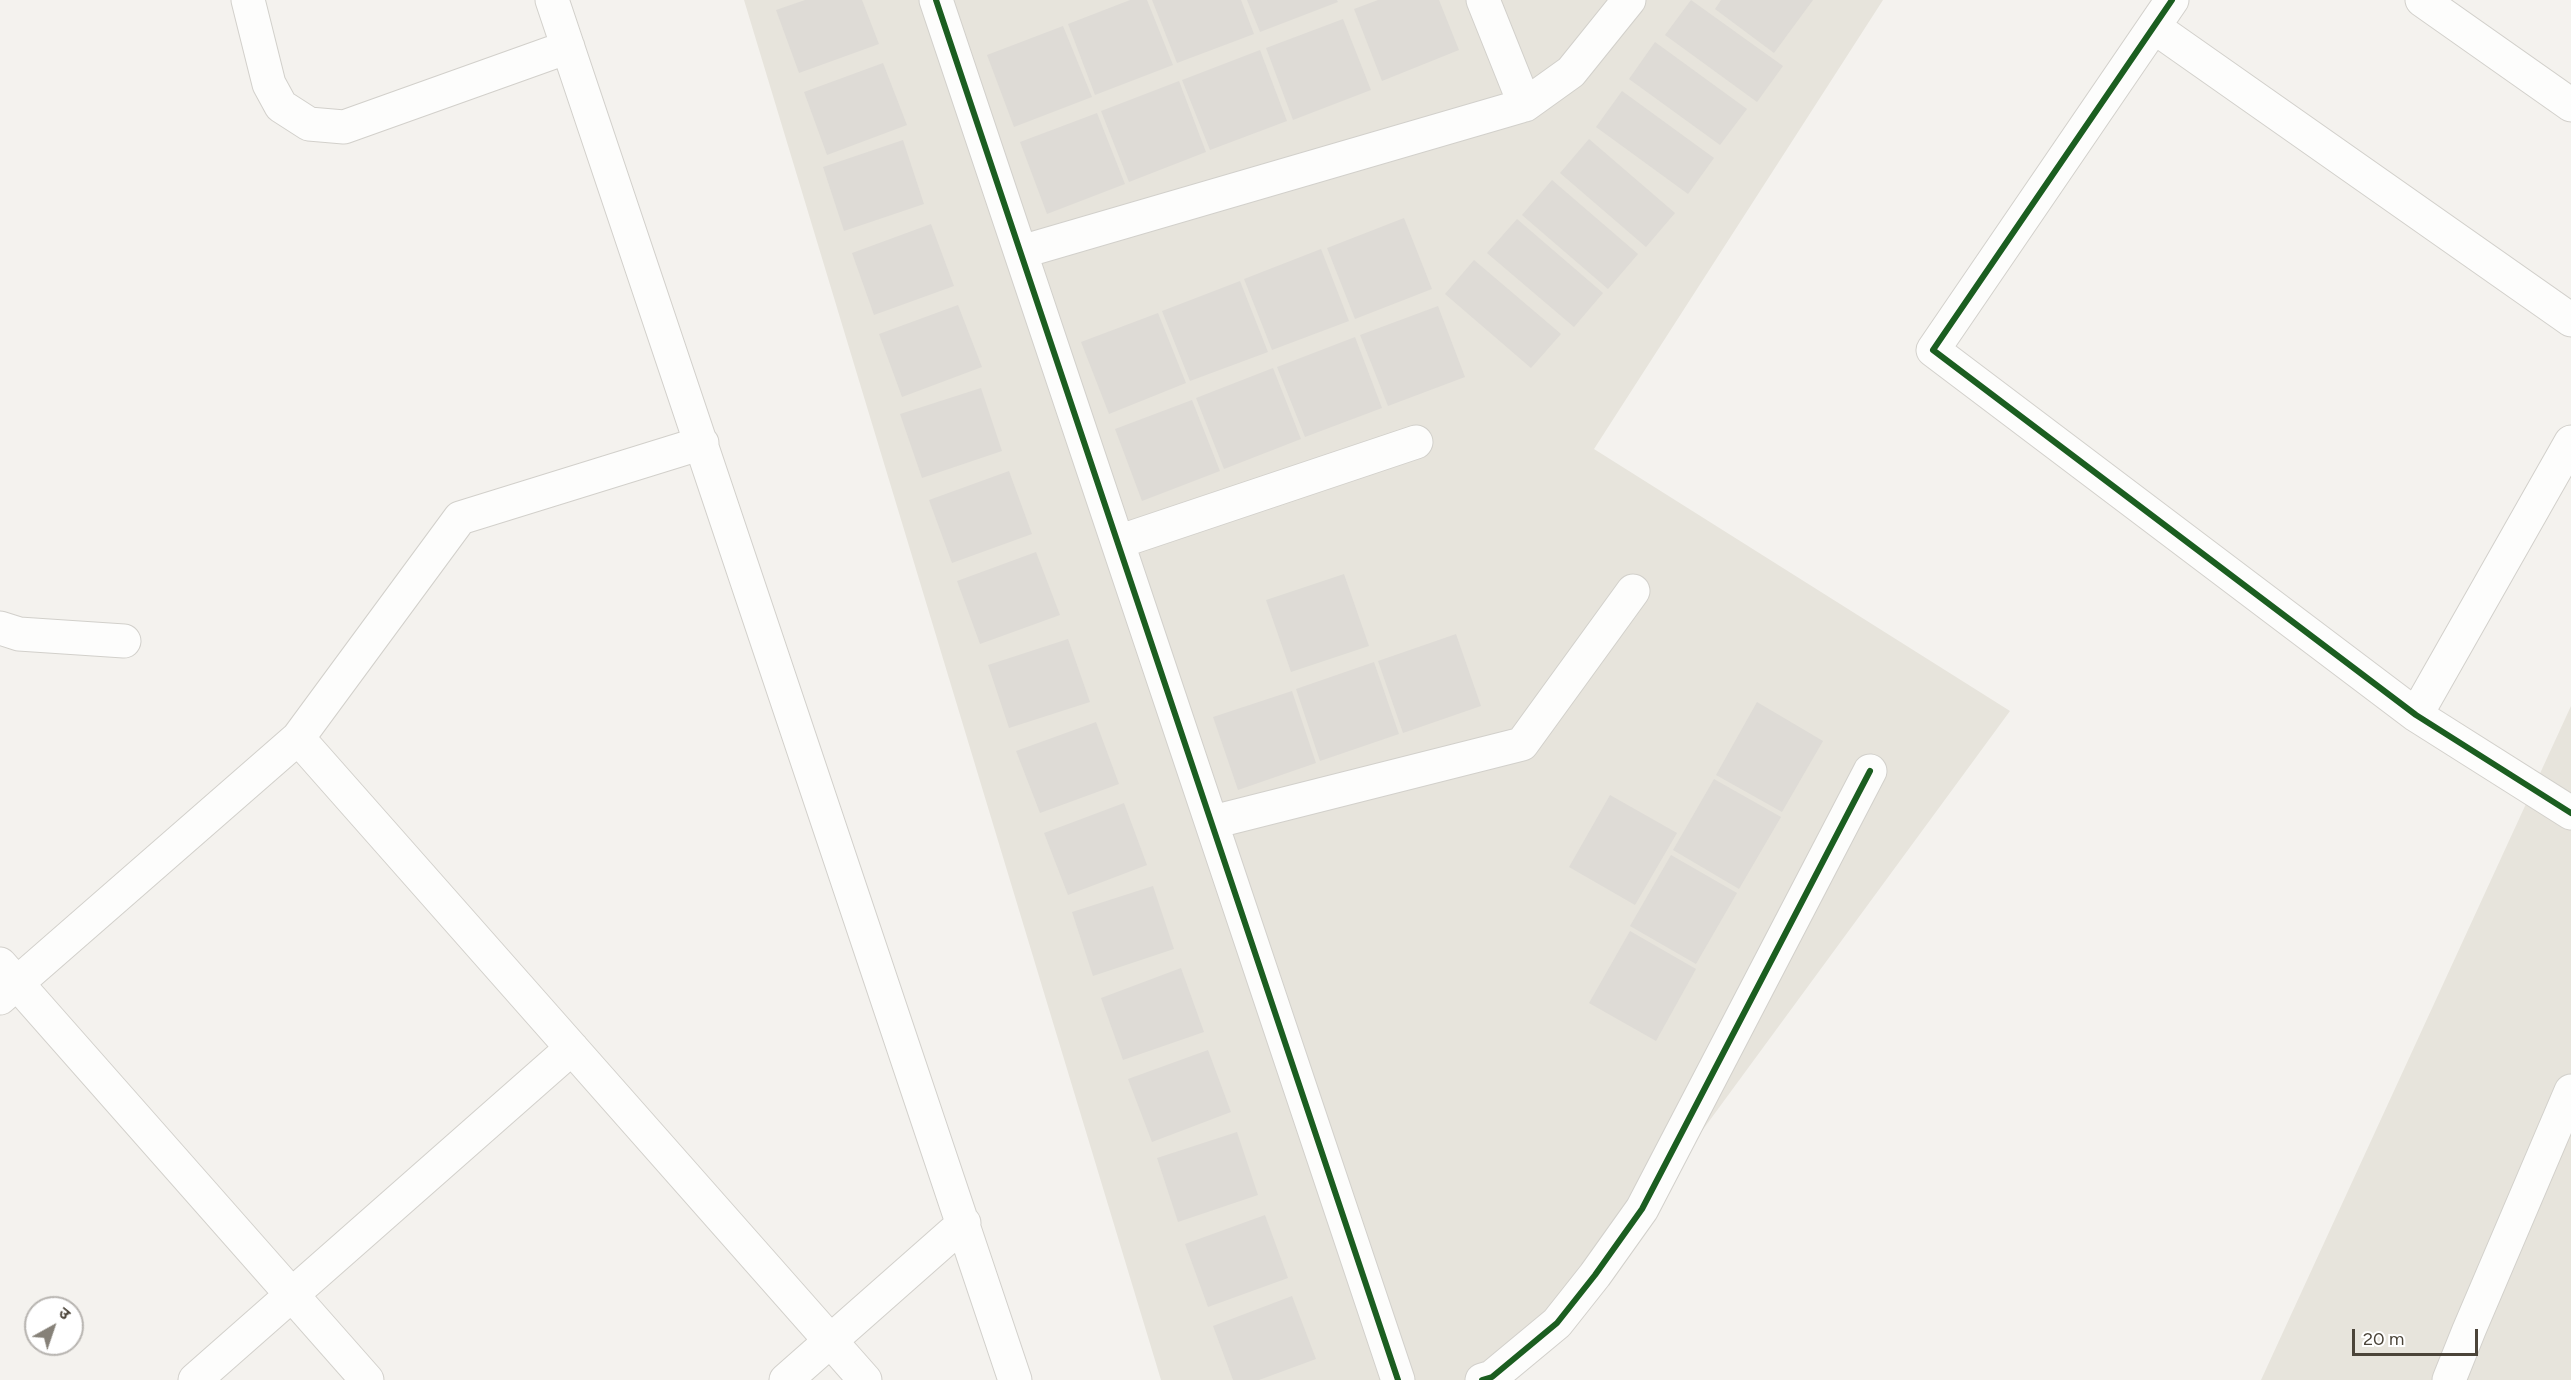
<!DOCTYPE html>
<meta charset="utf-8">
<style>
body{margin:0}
#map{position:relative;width:2571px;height:1380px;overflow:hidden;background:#f4f2ee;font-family:Figtree,"Noto Sans Devanagari",sans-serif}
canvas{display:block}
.north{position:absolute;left:24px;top:1296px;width:60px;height:60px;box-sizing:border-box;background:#fff;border:2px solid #b7b4b0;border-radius:50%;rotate:40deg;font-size:16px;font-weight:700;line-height:24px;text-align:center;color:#4b4439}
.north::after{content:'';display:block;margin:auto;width:21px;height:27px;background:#868178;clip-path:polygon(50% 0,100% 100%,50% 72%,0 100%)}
.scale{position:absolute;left:2352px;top:1329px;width:126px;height:27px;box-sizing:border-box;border:3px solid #4b4439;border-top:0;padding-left:8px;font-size:18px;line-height:21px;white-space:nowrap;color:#4b4439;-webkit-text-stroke:4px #fff;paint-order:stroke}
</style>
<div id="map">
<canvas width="2571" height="1380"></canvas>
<div class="north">उ</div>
<div class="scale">20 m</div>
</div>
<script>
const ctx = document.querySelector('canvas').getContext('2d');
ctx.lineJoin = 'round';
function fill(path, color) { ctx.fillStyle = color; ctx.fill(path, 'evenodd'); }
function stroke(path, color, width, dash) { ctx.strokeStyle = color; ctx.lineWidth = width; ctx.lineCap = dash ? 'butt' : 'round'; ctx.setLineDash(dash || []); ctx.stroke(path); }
const residential = new Path2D(`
 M744,0H1883L1594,449L2010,711L1528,1368L1501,1380H1161Z
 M2571,706V1380H2261Z`);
const building = new Path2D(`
 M805,0H862L879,44L799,73L776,10Z
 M1130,0H1147L1173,65L1095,95L1068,24Z
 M1152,0H1241L1254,34L1177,63Z
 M1247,0H1337L1338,2L1260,32Z
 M1378,0H1439L1459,50L1382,81L1354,9Z
 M1691,0L1783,66L1757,102L1665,35Z
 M1721,0H1813L1774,53L1715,9Z
 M1343,19L1371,90L1293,120L1266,48Z
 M1063,26L1092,97L1014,127L987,55Z
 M1655,42L1747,109L1720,145L1629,79Z
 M1260,50L1287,121L1210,150L1182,80Z
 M883,63L907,125L827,155L804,92Z
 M1179,81L1206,152L1129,182L1101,111Z
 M1622,91L1714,158L1688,194L1596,127Z
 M1097,113L1125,184L1047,214L1020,142Z
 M1589,139L1675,213L1646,247L1560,173Z
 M903,140L924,204L844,231L823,167Z
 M1552,180L1638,254L1608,289L1522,215Z
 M1404,218L1432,289L1355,319L1327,248Z
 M1517,219L1603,293L1574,327L1487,253Z
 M931,224L954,286L874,315L852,253Z
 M1321,249L1349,321L1272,350L1244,279Z
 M1474,260L1561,334L1531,368L1445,294Z
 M1240,281L1268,352L1190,381L1162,311Z
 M958,305L982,367L902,397L879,334Z
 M1438,306L1465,377L1388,406L1360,335Z
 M1158,313L1186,383L1109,414L1081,342Z
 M1355,337L1382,408L1305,437L1277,367Z
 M1273,368L1301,439L1224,469L1196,398Z
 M981,388L1002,451L922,478L900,414Z
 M1192,400L1220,471L1142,501L1115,429Z
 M1009,471L1032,534L952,563L929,500Z
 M1036,552L1060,615L980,644L957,581Z
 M1344,574L1369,646L1291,672L1266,600Z
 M1456,634L1481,706L1403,733L1378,661Z
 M1068,639L1090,702L1009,728L988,665Z
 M1374,662L1399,734L1320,761L1296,689Z
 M1292,691L1316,763L1238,790L1213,717Z
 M1757,702L1823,741L1782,812L1716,775Z
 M1096,722L1119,784L1040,813L1016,751Z
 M1714,779L1781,817L1739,889L1673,850Z
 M1610,795L1677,833L1635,905L1569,867Z
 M1124,803L1147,865L1068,895L1044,833Z
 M1671,855L1737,893L1696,964L1630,926Z
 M1153,886L1174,949L1093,976L1072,912Z
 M1630,931L1696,969L1656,1041L1589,1003Z
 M1181,968L1204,1032L1123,1060L1101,998Z
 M1208,1050L1231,1112L1152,1142L1128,1079Z
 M1237,1132L1258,1195L1178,1222L1157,1158Z
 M1265,1215L1288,1278L1208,1307L1185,1244Z
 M1292,1296L1316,1359L1259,1380H1233L1213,1326Z`);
const minor = new Path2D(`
 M248,0L269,84L281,106L309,124L344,127L568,47
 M552,0L1015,1380
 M936,0L1398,1380
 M1483,0L1525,105
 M2172,0L1933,350L2416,715L2571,813
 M2422,0L2571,105
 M2154,27L2571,320
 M1021,252L1525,105L1571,72L1629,0
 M1118,542L1416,442
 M0,628L19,634L124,641
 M2416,715L2571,442
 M298,738L865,1380
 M1213,822L1522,744L1633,591
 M0,964L367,1380
 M0,998L298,738L460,518L702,443
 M195,1380L572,1048
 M786,1380L964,1223
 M1482,1380L1492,1377L1557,1323L1595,1275L1642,1209L1870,771
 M2449,1380L2469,1330L2571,1091`);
const cycleway = new Path2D(`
 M936,0L1398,1380
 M2172,0L1933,350L2416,715L2571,813
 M1482,1380L1492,1377L1557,1323L1595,1275L1642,1209L1870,771`);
fill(residential, '#e7e4dc');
fill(building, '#dedbd6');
stroke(minor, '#d2d0cb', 35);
stroke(minor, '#fdfdfc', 33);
stroke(cycleway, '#1b5e20', 6);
</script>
